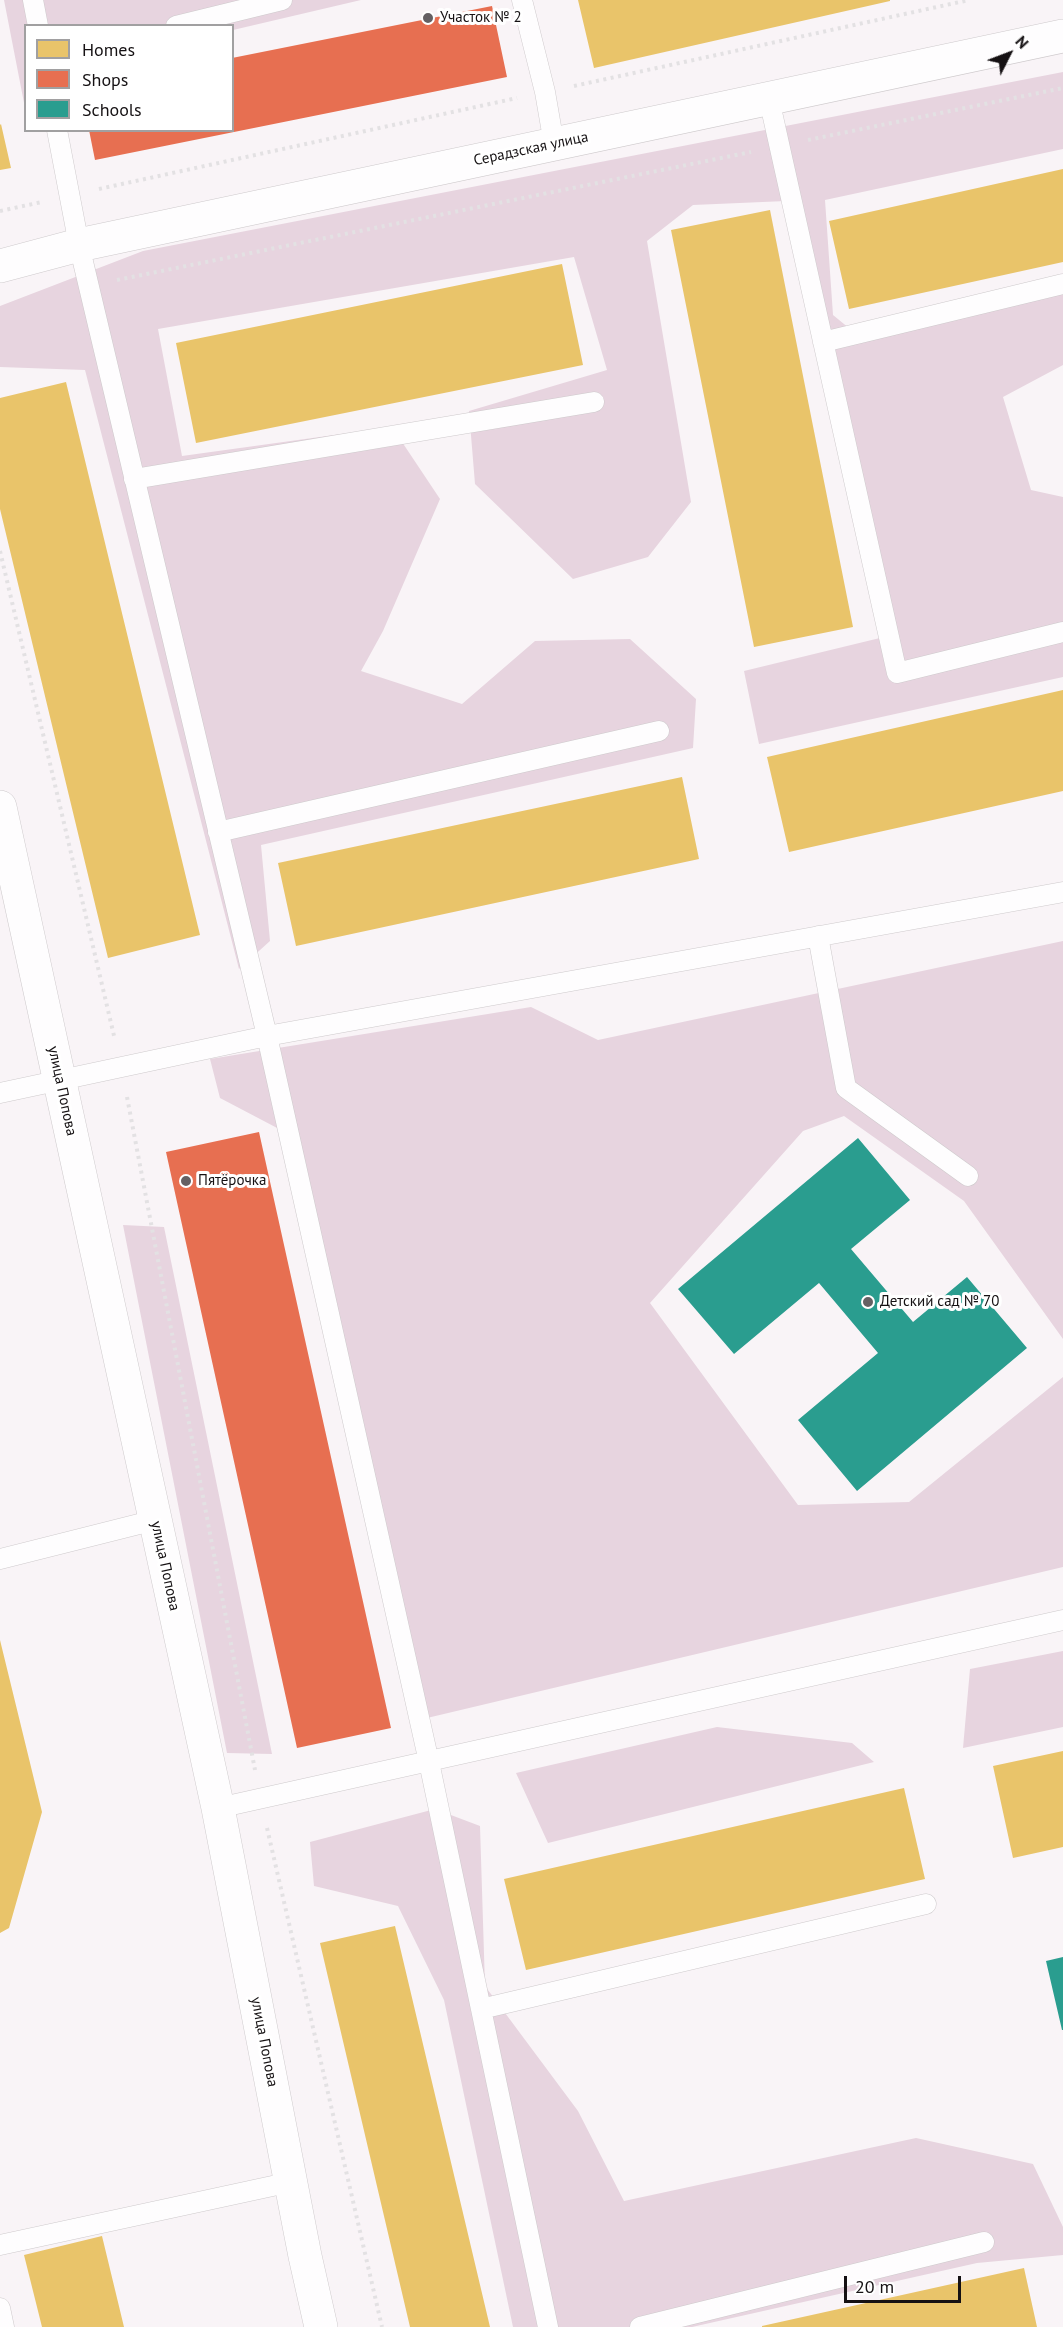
<!DOCTYPE html>
<meta charset="utf-8">
<style>
body{margin:0}
#map{position:relative;width:1063px;height:2327px;overflow:hidden;background:#f9f4f7;font-family:"PT Sans",sans-serif}
canvas{display:block}
.legend{position:absolute;left:24px;top:24px;width:210px;height:108px;box-sizing:border-box;background:#fff;border:2px solid #a1a0a1;margin:0;padding:8px 10px;list-style:none;font-size:18px;color:#151113}
.legend li{display:flex;align-items:center;gap:12px;height:30px}
.legend b{width:30px;border:2px solid #a1a0a1}
.north{position:absolute;left:979px;top:24px;width:60px;height:60px;-webkit-text-stroke:4px #fff;paint-order:stroke;rotate:48deg;font-size:16px;font-weight:700;line-height:24px;text-align:center;color:#151113}
.north::after{content:'';display:block;margin:auto;width:21px;height:27px;background:#151113;clip-path:polygon(50% 0,100% 100%,50% 72%,0 100%)}
.scale{position:absolute;left:844px;top:2276px;width:117px;height:27px;box-sizing:border-box;border:3px solid #151113;border-top:0;padding-left:8px;font-size:18px;line-height:21px;white-space:nowrap;color:#151113;-webkit-text-stroke:4px #fff;paint-order:stroke}
</style>
<div id="map">
<canvas width="1063" height="2327"></canvas>
<ul class="legend">
<li><b style="height:16px;background:#e9c46a"></b>Homes</li>
<li><b style="height:16px;background:#e76f51"></b>Shops</li>
<li><b style="height:16px;background:#2a9d8f"></b>Schools</li>
</ul>
<div class="north">N</div>
<div class="scale">20 m</div>
</div>
<script>
const ctx = document.querySelector('canvas').getContext('2d');
ctx.lineJoin = 'round';
function fill(path, color) { ctx.fillStyle = color; ctx.fill(path, 'evenodd'); }
function stroke(path, color, width, dash) { ctx.strokeStyle = color; ctx.lineWidth = width; ctx.lineCap = dash ? 'butt' : 'round'; ctx.setLineDash(dash || []); ctx.stroke(path); }
function label(font, color, halo, rows, align = 'center') {
  ctx.font = font + ' "PT Sans",sans-serif'; ctx.lineWidth = 6; ctx.setLineDash([]); ctx.textBaseline = 'middle'; ctx.strokeStyle = halo; ctx.fillStyle = color; for (const [text, x, y, turn = 0] of rows) {
    ctx.save(); ctx.translate(x, y); ctx.rotate((+turn || 0) * Math.PI / 180); ctx.textAlign = isNaN(turn) ? turn : align; if (halo) ctx.strokeText(text, 0, 0); ctx.fillText(text, 0, 0); ctx.restore();
  }
}
const green = new Path2D(`
 M4,0H361L233,30L232,26H26L25,108Z
 M1063,72V149L825,200L833,315L855,333L1063,284V365L1003,397L1031,490L1063,497V677L759,744L744,671L884,637L786,201L693,205L647,241L691,502L648,557L573,579L475,484L469,411L607,370L574,257L158,329L182,456L392,427L440,499L383,631L361,671L462,704L535,641L630,639L696,699L693,748L261,845L270,941L239,969L85,370L0,367V306L143,251Z
 M1063,941V1339L964,1201L844,1116L803,1131L650,1303L798,1505L909,1502L1063,1377V1567L427,1718L300,1140L220,1098L210,1059L531,1007L598,1040Z
 M123,1225L164,1227L272,1754L227,1753Z
 M1063,1651V1727L963,1748L970,1669Z
 M717,1727L852,1743L874,1762L548,1843L516,1773Z
 M435,1809L480,1826L485,1986L578,2111L624,2201L916,2138L1033,2164L1063,2227V2255L977,2263L692,2327H513L444,2000L398,1906L314,1886L310,1842Z`);
const homes = new Path2D(`
 M578,0H890V1L594,68Z
 M1,124L11,168L0,170V125Z
 M1063,169V262L849,309L829,221Z
 M770,210L853,627L754,647L671,230Z
 M562,264L583,365L196,443L176,343Z
 M66,382L200,935L108,958L0,509V398Z
 M1063,690V791L789,852L767,757Z
 M682,777L699,859L296,946L278,863Z
 M0,1640L42,1812L9,1928L0,1933Z
 M1063,1751V1847L1013,1858L993,1766Z
 M904,1788L925,1879L526,1970L504,1879Z
 M395,1926L490,2327H410L320,1943Z
 M102,2236L124,2327H42L24,2255Z
 M1024,2268L1037,2327H762V2326Z`);
const shops = new Path2D(`
 M492,6L507,77L95,160L89,130H232V58Z
 M259,1132L391,1728L297,1748L166,1152Z`);
const schools = new Path2D(`
 M858,1138L910,1200L851,1249L913,1322L967,1277L1027,1348L857,1491L798,1420L878,1353L819,1283L734,1354L678,1289Z
 M1063,1957V2030H1062L1046,1961Z`);
const path = new Path2D(`
 M574,86L969,0
 M808,140L1063,88
 M99,189L517,98
 M0,211L42,202
 M117,280L751,152
 M0,551L115,1040
 M127,1097L255,1770
 M267,1828L382,2327`);
const service = new Path2D(`
 M33,0L38,26
 M522,0L545,92L554,144
 M176,26L282,0
 M769,99L897,673L1063,632
 M57,130L79,245L267,1036L429,1762L548,2327
 M823,342L1063,284
 M134,479L594,402
 M218,832L659,731
 M818,936L846,1088L968,1176
 M0,1093L267,1036L1063,892
 M0,1559L155,1520
 M218,1808L1063,1620
 M481,2009L926,1904
 M0,2245L291,2182
 M0,2308L4,2327
 M640,2327L984,2242`);
const minor = new Path2D(`
 M0,266L79,245L1063,36
 M0,807L218,1808L305,2256L321,2327`);
const markers = [
 [428,18,6,"#656063"],
 [186,1181,6,"#656063"],
 [868,1302,6,"#656063"]
];
const poiNames = [
 ["Участок № 2",440,18],
 ["Пятёрочка",198,1181],
 ["Детский сад № 70",880,1302]
];
const streetNames = [
 ["Серадзская улица",531,149,-12],
 ["улица Попова",62,1091,78],
 ["улица Попова",165,1566,78],
 ["улица Попова",264,2042,79]
];
fill(green, '#e7d4df');
fill(homes, '#e9c46a');
fill(shops, '#e76f51');
fill(schools, '#2a9d8f');
stroke(service, '#cecacc', 21);
stroke(minor, '#cecacc', 34);
stroke(path, '#e3e1e3', 4, [3, 4.5]);
stroke(service, '#fefdfe', 20);
stroke(minor, '#fefdfe', 33);
for (const [x, y, r, color] of markers) { const dot = new Path2D(); dot.arc(x, y, r, 0, 2 * Math.PI); ctx.fillStyle = color; ctx.fill(dot); stroke(dot, '#fff', 2); }
label('15px', '#151113', '#fff', poiNames, 'left');
label('15px', '#151113', '#fff', streetNames);
</script>
